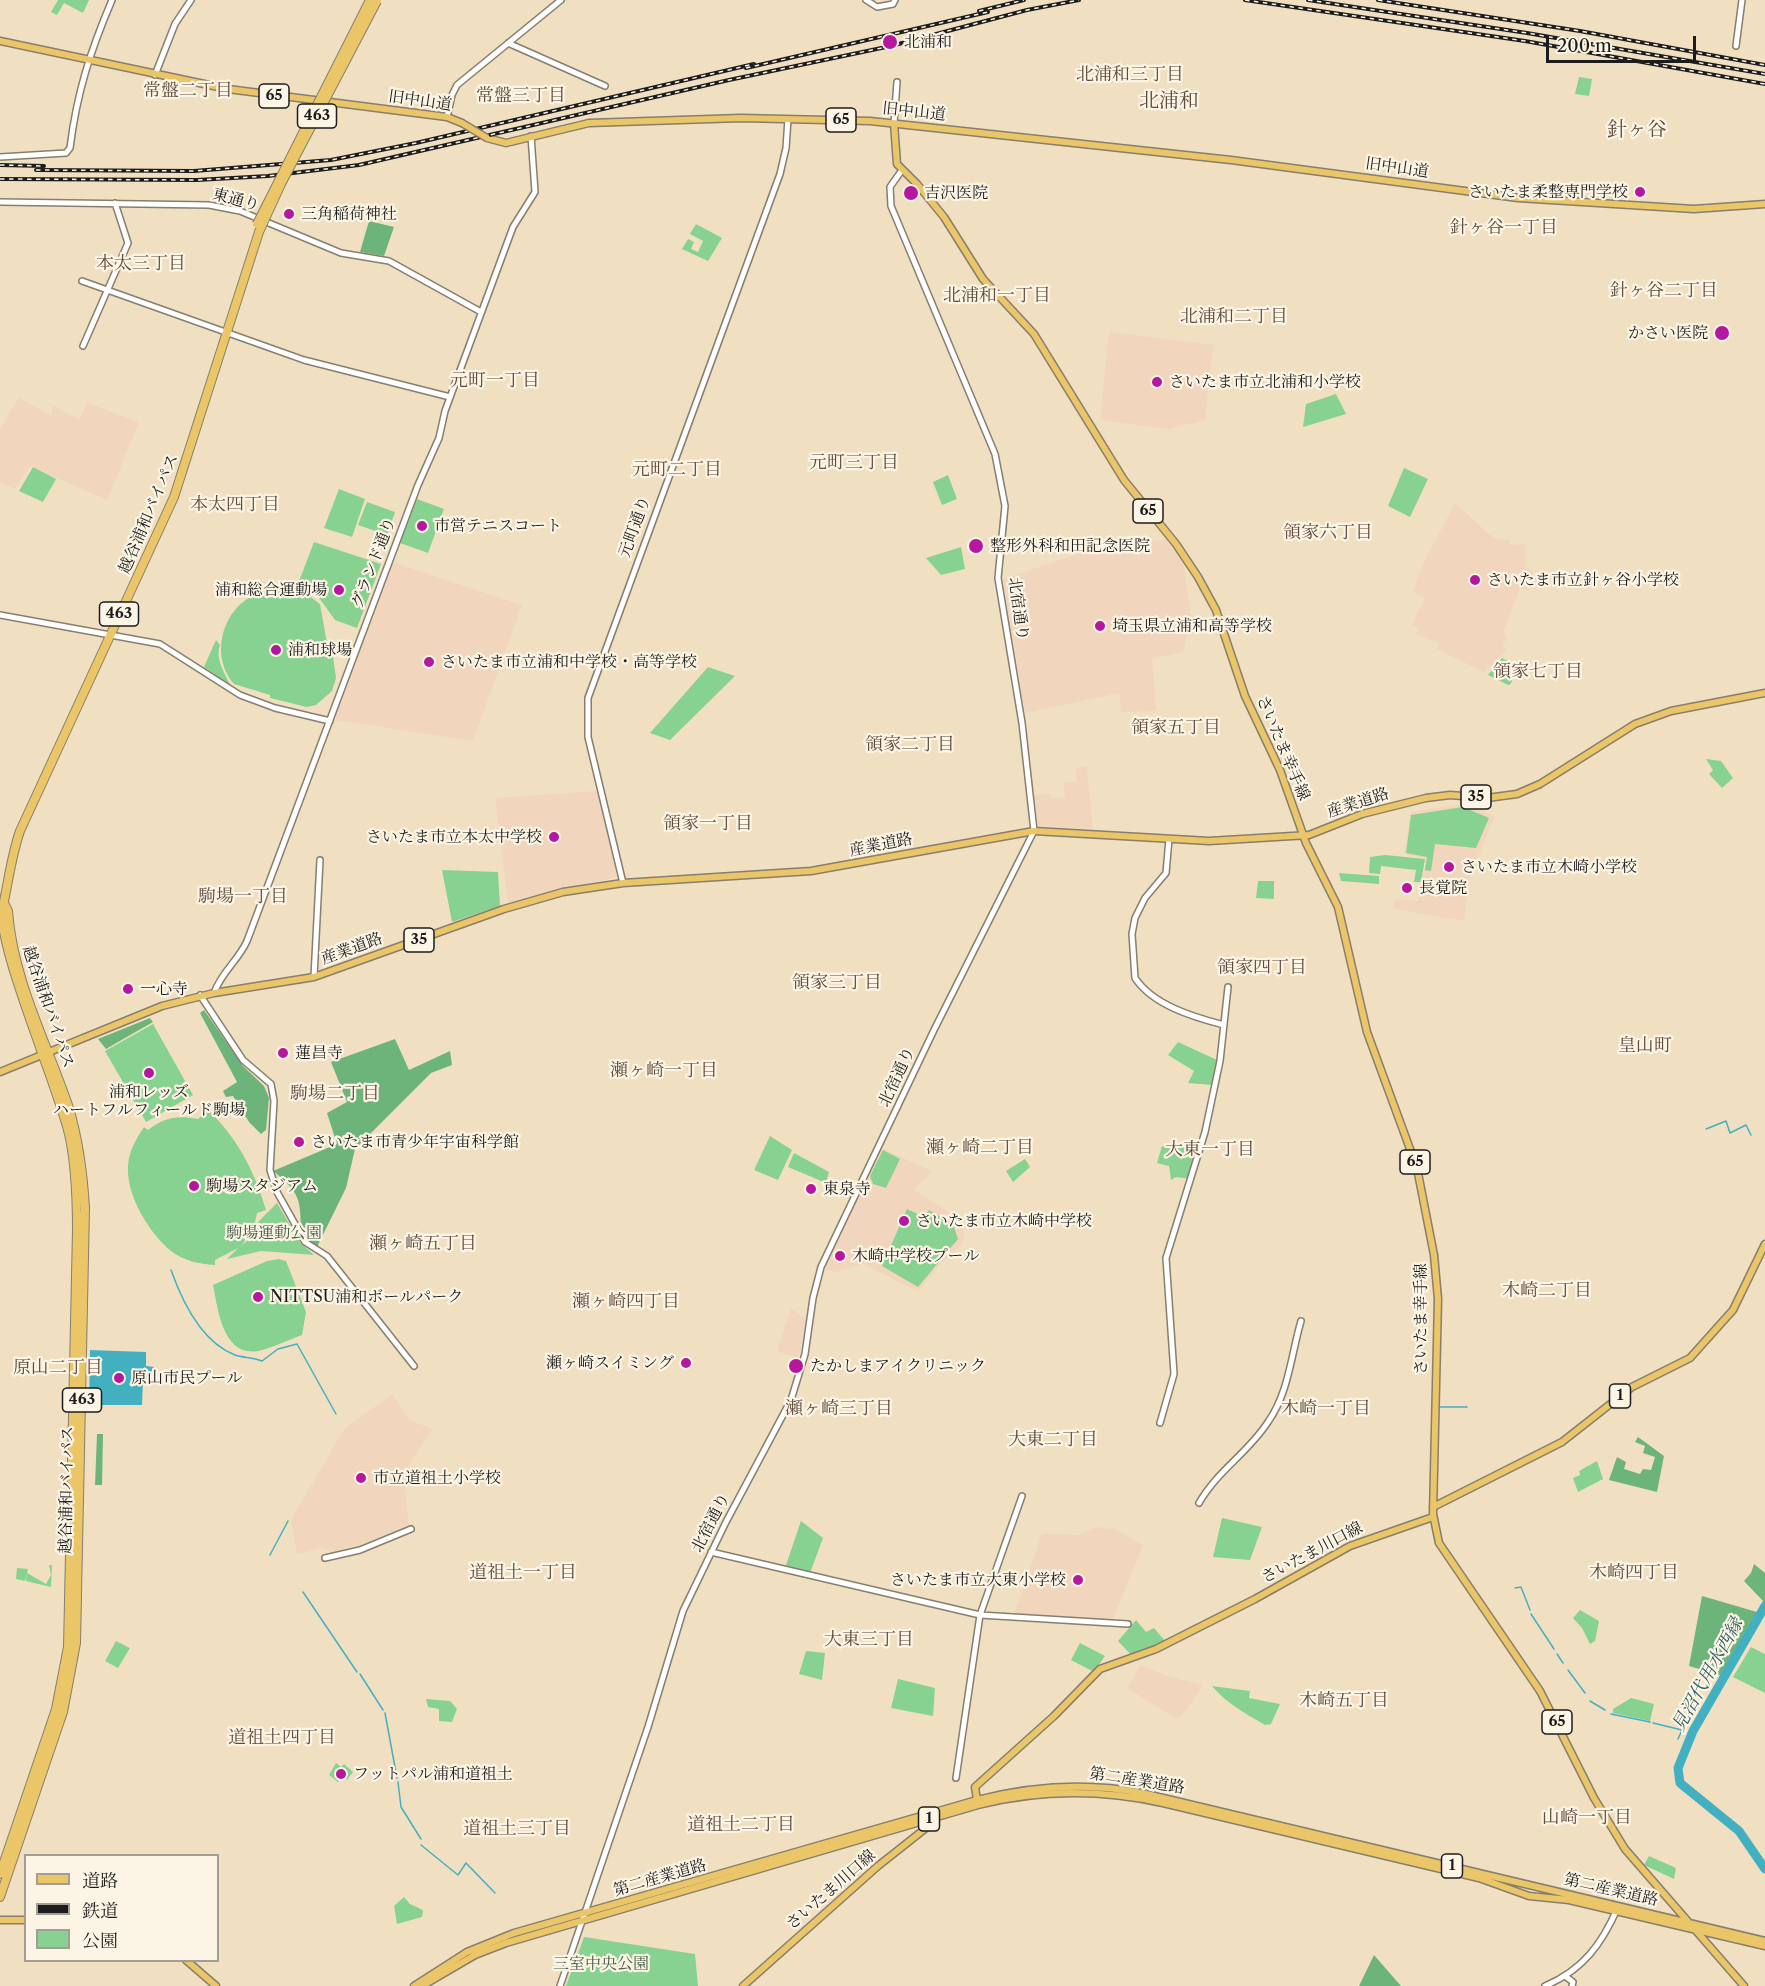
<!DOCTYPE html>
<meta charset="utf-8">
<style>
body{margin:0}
#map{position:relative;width:1765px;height:1986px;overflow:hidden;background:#f0e0c1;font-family:"Libre Caslon Text","Noto Serif JP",serif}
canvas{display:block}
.legend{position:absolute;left:24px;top:1854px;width:195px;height:108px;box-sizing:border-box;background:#fcf5e5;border:2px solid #a29e95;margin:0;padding:8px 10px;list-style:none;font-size:18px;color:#1c1c1c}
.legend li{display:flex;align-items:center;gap:12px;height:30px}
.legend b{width:30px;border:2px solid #a29e95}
.scale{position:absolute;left:1546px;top:36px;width:150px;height:27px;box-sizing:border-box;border:3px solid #1c1c1c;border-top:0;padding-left:8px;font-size:18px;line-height:21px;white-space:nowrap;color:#1c1c1c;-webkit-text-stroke:4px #fcf5e5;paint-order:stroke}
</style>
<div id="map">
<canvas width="1765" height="1986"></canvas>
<ul class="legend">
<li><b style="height:8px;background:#ebc669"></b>道路</li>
<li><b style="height:8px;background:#1c1c1c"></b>鉄道</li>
<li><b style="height:16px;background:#87d290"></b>公園</li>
</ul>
<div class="scale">200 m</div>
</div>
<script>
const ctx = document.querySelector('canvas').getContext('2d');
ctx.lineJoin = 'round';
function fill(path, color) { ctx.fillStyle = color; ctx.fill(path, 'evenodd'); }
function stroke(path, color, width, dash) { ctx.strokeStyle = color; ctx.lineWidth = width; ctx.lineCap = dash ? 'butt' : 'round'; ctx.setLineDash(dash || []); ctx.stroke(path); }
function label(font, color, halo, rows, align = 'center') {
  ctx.font = font + ' "Libre Caslon Text","Noto Serif JP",serif'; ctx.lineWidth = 4.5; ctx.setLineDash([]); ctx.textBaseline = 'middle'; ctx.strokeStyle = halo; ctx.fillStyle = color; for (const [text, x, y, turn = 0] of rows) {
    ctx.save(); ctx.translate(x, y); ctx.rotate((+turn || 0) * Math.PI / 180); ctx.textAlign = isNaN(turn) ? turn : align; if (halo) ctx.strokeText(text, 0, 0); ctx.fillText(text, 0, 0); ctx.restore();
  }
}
const built = new Path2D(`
 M1109,332L1213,345L1205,420L1169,429L1100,420Z
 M19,398L51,415L54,406L79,420L87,403L139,422L107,500L30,466L15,489L0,483V429Z
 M1455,503L1490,535L1497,539L1509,540L1510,545L1525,544V566L1534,573L1529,591L1520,588L1504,630V635L1508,637L1502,646L1507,650L1484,672L1437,649L1439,643L1416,634L1419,629L1412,625L1425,598L1413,592L1421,568Z
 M1166,539L1183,559L1191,619L1183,652L1152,659L1156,711L1121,712L1119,693L1025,713L1003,579L1084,552Z
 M392,562L522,605L473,741L336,720L335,717Z
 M1087,767L1093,829L1038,826L1034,795L1050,794L1052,799L1065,797L1064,783L1077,782L1076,768Z
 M597,791L617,877L508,903L495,798Z
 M1463,804L1495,816L1470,876L1464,921L1393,909L1395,899L1418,901L1426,859L1404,854L1411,812Z
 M881,1148L932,1171L914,1190L958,1218L962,1225L964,1237L962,1245L941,1263L918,1292L864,1264L835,1272L825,1270Z
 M791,1309L807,1319L798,1359L777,1351Z
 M393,1394L409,1420L433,1429L409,1464L405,1492L409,1525L362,1544L332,1552L322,1548L297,1554L291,1520L341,1434L346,1427Z
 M1098,1527L1116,1530L1143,1545L1113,1619L1014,1615L1042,1534L1078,1535Z
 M1140,1665L1170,1677L1200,1684L1202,1688L1178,1720L1127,1688Z`);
const green = new Path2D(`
 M58,0H89L83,13L64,3L57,15L51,12Z
 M1579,77L1592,79L1589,96L1575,94Z
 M696,224L722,238L708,261L682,249L688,239L694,242L691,249L698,252L703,241L690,234Z
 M1336,394L1346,414L1303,427L1306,404Z
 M33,467L56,479L43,502L19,491Z
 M1404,468L1428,479L1410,517L1388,506Z
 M948,475L957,499L942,505L933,482Z
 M339,489L365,499L352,537L324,528Z
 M417,499L444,509L428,553L400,543Z
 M367,502L395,512L387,535L358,525Z
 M314,542L381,564L357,628L335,620L317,595L298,584Z
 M961,547L965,569L941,575L926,558Z
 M286,587L303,591L320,604L327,643H331L336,678L332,691L316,705L307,707L270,698V695L234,684C211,658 220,615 250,597C261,591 273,589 286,587Z
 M216,640L220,645C215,660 225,673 230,685L204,667Z
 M1502,658L1515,665L1511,684L1508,685L1488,675Z
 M708,667L735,676L670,740L650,733Z
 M1706,759L1721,761L1733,778L1722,788L1709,774L1713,770Z
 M1463,807L1489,818L1476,848L1435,844L1431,871L1425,870L1427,857L1406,853L1411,815Z
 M1385,855L1425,859L1421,882H1414L1416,870L1381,866L1380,874L1369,873L1370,857Z
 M442,870L498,872L500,906L452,922Z
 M1339,873L1379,876V884L1341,881Z
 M1258,881H1274V899L1256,898Z
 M153,1024L193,1095L146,1122L105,1051Z
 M1178,1042L1217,1060L1212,1085L1188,1083L1194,1071L1168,1055Z
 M208,1110C237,1137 255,1172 266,1210L257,1213L254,1227L242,1245L254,1235L259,1221L277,1203L300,1242L314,1255L261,1251L227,1259L238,1248L215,1260V1265C199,1264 184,1261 171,1251C149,1233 126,1195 128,1166C129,1151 136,1139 144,1127L148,1130C164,1117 178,1115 198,1119Z
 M770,1136L792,1150L778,1180L754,1170Z
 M1176,1144L1188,1148L1185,1156L1196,1159L1190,1179L1176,1177L1171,1180L1169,1166L1157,1163L1162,1146L1174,1149Z
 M883,1150L900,1159L886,1188L873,1184L870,1176Z
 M794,1153L829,1172L826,1183L788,1167Z
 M1025,1159L1030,1167L1013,1182L1006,1171Z
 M907,1209L924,1217L929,1210L953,1224L958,1239L918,1287L882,1266Z
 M279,1259L286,1261L306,1312L302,1335C288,1340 272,1348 258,1351C223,1357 218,1310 213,1285L267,1261Z
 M1597,1461L1603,1479L1578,1492L1573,1478L1580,1475L1579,1471Z
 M1222,1518L1262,1527L1250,1560L1213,1557Z
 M801,1521L823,1538L810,1573L785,1568Z
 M49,1565H52L51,1587L26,1581L27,1574L25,1581L16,1579L17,1568L28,1569L27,1573L46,1584L51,1575Z
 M1580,1610L1599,1621L1595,1641L1590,1644L1582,1628L1573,1618Z
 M1136,1620L1146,1632L1154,1628L1166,1642L1133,1657L1118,1641Z
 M116,1641L130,1648L118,1668L105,1661Z
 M1080,1643L1105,1656L1094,1672L1071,1660Z
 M1751,1647L1765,1654V1693L1733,1677Z
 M806,1651L825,1653L822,1680L799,1674Z
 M898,1679L935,1688L933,1716L891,1708Z
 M1212,1686L1250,1691L1249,1698L1280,1704L1271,1724L1265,1725C1246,1714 1226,1703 1212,1686Z
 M1631,1698L1654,1704L1650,1721L1613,1713V1709Z
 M426,1699L450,1701L457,1709L452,1722L439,1721V1709L428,1707Z
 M336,1763L341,1767L344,1764L353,1772L347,1780L343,1776L338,1782L329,1775Z
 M1649,1856L1676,1868L1674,1879L1644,1865Z
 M404,1897L410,1904L423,1910L422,1917L397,1924L394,1906Z
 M584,1937L695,1954L698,1986H566Z`);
const forest = new Path2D(`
 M369,221L394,227L384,256L360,252Z
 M204,1010L243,1066L264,1086L269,1098L266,1130L261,1134L249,1122L233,1096L226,1097L223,1091L237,1082L200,1013Z
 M150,1018L153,1022L106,1049L98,1039Z
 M395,1039L409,1070L450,1051L452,1065L431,1073L355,1149L346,1188L317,1247C294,1231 304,1221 298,1200C295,1189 282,1178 273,1171L337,1144L327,1113L347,1102L331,1062Z
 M97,1434H103L102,1485H95Z
 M1638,1437L1664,1456L1657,1492L1609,1480L1617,1457L1626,1462L1624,1469L1640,1474L1643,1469L1651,1470L1655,1457L1643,1453L1645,1446L1635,1442Z
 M1754,1564L1765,1573V1602L1723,1676L1689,1666L1702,1596L1757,1612L1763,1601L1744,1581L1751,1573Z
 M1374,1955L1401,1986H1359Z`);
const water = new Path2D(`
 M90,1350L146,1352V1366L154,1367V1377L143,1379L142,1405H89Z`);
const stream = new Path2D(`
 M1706,1129L1726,1121L1730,1133L1746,1125L1751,1135
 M171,1270C182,1301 201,1342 235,1355C243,1358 252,1357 262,1361L278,1349L297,1344L336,1414
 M1438,1407H1467
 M270,1555L288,1521
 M1515,1588L1521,1587L1530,1610
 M303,1592L357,1672
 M1531,1614L1554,1649
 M1557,1654L1563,1663
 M1568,1670L1585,1693
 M360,1674L383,1710
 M1590,1701L1605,1710
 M385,1713L397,1778
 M1611,1714L1650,1722
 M1653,1723L1682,1730L1678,1739
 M398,1782L401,1807L421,1839
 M421,1845L458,1875L466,1863L495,1893`);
const river = new Path2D(`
 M1765,1606L1693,1731L1678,1768L1680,1783L1739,1831L1765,1869`);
const minor = new Path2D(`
 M866,0L877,7L893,4L895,0
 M508,43L605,86
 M1736,46L1742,0
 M155,75L175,24L191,0
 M447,117L452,95L457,85L561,0
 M894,123L897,82
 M0,157L66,153L70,148C77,92 90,52 112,0
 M0,202L209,205L240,211L341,253L389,261L481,312
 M82,281L304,360L450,397
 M83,346L128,243L115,203
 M0,615L160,644L240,695L275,708L330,721
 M1169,839L1166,873L1145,898L1135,918L1132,934L1135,978C1153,1005 1193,1017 1224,1025
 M623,883L588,737V698L780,174L786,148L788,119
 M314,977L320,860
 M214,993C222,971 238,961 247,941L418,485L439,438L445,411L513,227L535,192L531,136
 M200,995L243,1060L271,1084L274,1101L270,1170L277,1192L305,1242L327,1256L414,1366
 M1160,1423L1174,1374L1166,1258L1205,1132L1220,1061L1228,987
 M1199,1503C1217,1471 1248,1453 1268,1422C1289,1392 1291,1355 1301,1321
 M711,1552L980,1615L1128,1624
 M325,1558L360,1550L411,1529
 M956,1778L980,1615L1022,1496
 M1565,1976L1573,1982L1572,1986
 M560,1986L648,1727L683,1611L726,1522L791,1400L805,1354L813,1298L821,1267L934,1030L1034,831L1022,723L998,578L1005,506L995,454L891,206L890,187L902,170
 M1545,1986C1583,1970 1602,1944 1618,1907`);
const major = new Path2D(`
 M0,41L228,89L447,117L462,123
 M894,123L897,164L917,184L944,217L983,279L1034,334L1124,480L1176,544L1198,577L1216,610L1245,696L1280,770L1306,843L1338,907L1367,1032L1417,1168L1434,1255L1438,1299L1433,1514L1439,1543L1540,1691L1594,1798L1625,1849L1744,1986
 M487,138L506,143L589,123L741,118L870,121L1231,160L1518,198L1694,209L1765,204
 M0,1072L162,1006L214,993L314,977L504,909L563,892L623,883L811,871L1034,831L1209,841L1309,835L1362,814L1426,798L1450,795L1487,798L1517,794L1540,784L1635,724L1671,711L1765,693
 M1433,1507L1562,1442L1632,1387L1690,1358L1733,1310L1765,1244
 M977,1800L975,1787L1054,1716L1100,1669L1156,1649L1255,1599L1350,1546L1433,1517
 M0,1920H26
 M186,1960L216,1986
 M414,1986L467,1952L514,1933L977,1800C1032,1786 1086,1782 1142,1793L1765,1941
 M422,1986L475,1955L506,1943L978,1805C1041,1789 1100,1789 1163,1803L1479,1878L1529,1896L1569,1900L1765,1946
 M743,1986L878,1866L926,1828L931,1816`);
const highway = new Path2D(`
 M0,1874L56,1709L68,1647L77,1230C77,1198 76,1165 69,1134C57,1084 0,954 2,911C8,884 11,857 20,831L174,497L259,232
 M0,1897L63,1712L76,1643L85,1208C83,1174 79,1142 69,1108C47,1043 13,980 8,911L4,903`);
const rail = new Path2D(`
 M1245,0L1525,41L1765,84
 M1308,0L1527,33L1765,74
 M1378,0L1580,31L1765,65
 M979,11L1024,0
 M746,68L988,12
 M0,165L44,166
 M36,170L194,171L331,160L416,143L754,64
 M0,179L197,180L268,176L359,165L729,80L891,46L1027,10L1079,0`);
const majorBridge = new Path2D(`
 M462,123L487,138`);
const highwayBridge = new Path2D(`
 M257,224L370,0
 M259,232L281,184L377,1`);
const markers = [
 [890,42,8,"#b5179e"],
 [1640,192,6,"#b5179e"],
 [911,193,8,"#b5179e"],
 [289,214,6,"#b5179e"],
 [1722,333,8,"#b5179e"],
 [1157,382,6,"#b5179e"],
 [422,526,6,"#b5179e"],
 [976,546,8,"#b5179e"],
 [1475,580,6,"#b5179e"],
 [339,590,6,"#b5179e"],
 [1100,626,6,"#b5179e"],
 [276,650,6,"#b5179e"],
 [429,662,6,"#b5179e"],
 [554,837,6,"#b5179e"],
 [1449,867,6,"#b5179e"],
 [1407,888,6,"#b5179e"],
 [128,989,6,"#b5179e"],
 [283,1053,6,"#b5179e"],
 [149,1073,6,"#b5179e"],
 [299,1142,6,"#b5179e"],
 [194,1186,6,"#b5179e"],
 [811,1189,6,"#b5179e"],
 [904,1221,6,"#b5179e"],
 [840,1256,6,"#b5179e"],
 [258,1297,6,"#b5179e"],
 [686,1363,6,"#b5179e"],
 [796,1366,8,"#b5179e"],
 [119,1378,6,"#b5179e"],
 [361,1478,6,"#b5179e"],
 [1078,1580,6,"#b5179e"],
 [341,1774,6,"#b5179e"]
];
const shields = [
 [274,96,30],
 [317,116,39],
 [841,120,30],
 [1148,511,30],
 [119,614,39],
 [1476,797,30],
 [419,940,30],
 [1415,1162,30],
 [1620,1396,21],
 [82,1400,39],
 [1557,1722,30],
 [929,1819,21],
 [1452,1866,21]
];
const shieldNames = [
 ["65",274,96],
 ["463",317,116],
 ["65",841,120],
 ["65",1148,511],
 ["463",119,614],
 ["35",1476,797],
 ["35",419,940],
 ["65",1415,1162],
 ["1",1620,1396],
 ["463",82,1400],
 ["65",1557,1722],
 ["1",929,1819],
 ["1",1452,1866]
];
const poiNames = [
 ["北浦和",904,42],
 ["さいたま柔整専門学校",1628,192,"right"],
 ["吉沢医院",924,193],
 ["三角稲荷神社",301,214],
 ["かさい医院",1708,333,"right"],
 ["さいたま市立北浦和小学校",1169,382],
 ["市営テニスコート",434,526],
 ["整形外科和田記念医院",990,546],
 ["さいたま市立針ヶ谷小学校",1487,580],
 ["浦和総合運動場",327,590,"right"],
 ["埼玉県立浦和高等学校",1112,626],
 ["浦和球場",288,650],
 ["さいたま市立浦和中学校・高等学校",441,662],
 ["さいたま市立本太中学校",542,837,"right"],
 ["さいたま市立木崎小学校",1461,867],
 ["長覚院",1419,888],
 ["一心寺",140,989],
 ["蓮昌寺",295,1053],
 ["浦和レッズ",149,1092,"center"],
 ["ハートフルフィールド駒場",149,1110,"center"],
 ["さいたま市青少年宇宙科学館",311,1142],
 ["駒場スタジアム",206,1186],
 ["東泉寺",823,1189],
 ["さいたま市立木崎中学校",916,1221],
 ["木崎中学校プール",852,1256],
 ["NITTSU浦和ボールパーク",270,1297],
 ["瀬ヶ崎スイミング",674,1363,"right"],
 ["たかしまアイクリニック",810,1366],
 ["原山市民プール",131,1378],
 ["市立道祖土小学校",373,1478],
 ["さいたま市立大東小学校",1066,1580,"right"],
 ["フットパル浦和道祖土",353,1774]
];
const streetNames = [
 ["旧中山道",420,101,8],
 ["旧中山道",914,112,6],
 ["旧中山道",1397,168,8],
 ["東通り",236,200,15],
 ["越谷浦和バイパス",149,514,-67],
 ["元町通り",635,527,-70],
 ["グランド通り",374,563,-69],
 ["北宿通り",1018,609,82],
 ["さいたま幸手線",1283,748,67],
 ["産業道路",1358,803,-18],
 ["産業道路",881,845,-11],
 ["産業道路",352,949,-20],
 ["越谷浦和バイパス",48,1007,71],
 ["北宿通り",897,1077,-65],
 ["さいたま幸手線",1421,1319,-90],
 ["越谷浦和バイパス",67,1490,-89],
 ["北宿通り",711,1523,-63],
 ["さいたま川口線",1312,1553,-28],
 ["第二産業道路",1137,1781,9],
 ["第二産業道路",660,1878,-16],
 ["さいたま川口線",831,1890,-41],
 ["第二産業道路",1611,1890,13]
];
const parkNames = [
 ["駒場運動公園",274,1233],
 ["三室中央公園",601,1964]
];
const neighbourhoodNames = [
 ["北浦和三丁目",1130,75],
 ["常盤二丁目",188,91],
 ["常盤三丁目",521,96],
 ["針ヶ谷一丁目",1504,228],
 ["本太三丁目",141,264],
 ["針ヶ谷二丁目",1664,291],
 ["北浦和一丁目",997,296],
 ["北浦和二丁目",1234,317],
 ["元町一丁目",495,381],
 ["元町三丁目",854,463],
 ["元町二丁目",677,470],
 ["本太四丁目",235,505],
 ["領家六丁目",1328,533],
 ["領家七丁目",1538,672],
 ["領家五丁目",1176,728],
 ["領家二丁目",910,745],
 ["領家一丁目",708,824],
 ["駒場一丁目",243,897],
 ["領家四丁目",1262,968],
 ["領家三丁目",837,983],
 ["皇山町",1645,1046],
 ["瀬ヶ崎一丁目",664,1071],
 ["駒場二丁目",335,1094],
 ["瀬ヶ崎二丁目",980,1148],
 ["大東一丁目",1210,1150],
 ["瀬ヶ崎五丁目",423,1244],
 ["木崎二丁目",1547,1291],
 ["瀬ヶ崎四丁目",626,1302],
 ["原山二丁目",58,1368],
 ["瀬ヶ崎三丁目",839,1409],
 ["木崎一丁目",1326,1409],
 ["大東二丁目",1053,1440],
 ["道祖土一丁目",523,1573],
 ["木崎四丁目",1634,1573],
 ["大東三丁目",869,1640],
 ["木崎五丁目",1344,1701],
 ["道祖土四丁目",282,1738],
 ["山崎一丁目",1587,1818],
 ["道祖土二丁目",741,1825],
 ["道祖土三丁目",517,1829]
];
const waterNames = [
 ["見沼代用水西縁",1708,1675,-61]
];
const quarterNames = [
 ["北浦和",1169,101],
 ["針ヶ谷",1637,130]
];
fill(built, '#f1d5bd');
fill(green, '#87d290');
fill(forest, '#6db47a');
fill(water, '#43b0c1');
stroke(stream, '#43b0c1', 1.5);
stroke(river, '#43b0c1', 9);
stroke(minor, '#867e6e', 8);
stroke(major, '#867e6e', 9);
stroke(highway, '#867e6e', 10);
stroke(minor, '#fff', 5);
stroke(major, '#ebc669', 6);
stroke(highway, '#ebc669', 8);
stroke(rail, '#1c1c1c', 4);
stroke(rail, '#fcf5e5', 1.5, [4.5]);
stroke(majorBridge, '#867e6e', 9, []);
stroke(highwayBridge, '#867e6e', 10, []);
stroke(majorBridge, '#ebc669', 6);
stroke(highwayBridge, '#ebc669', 8);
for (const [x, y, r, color] of markers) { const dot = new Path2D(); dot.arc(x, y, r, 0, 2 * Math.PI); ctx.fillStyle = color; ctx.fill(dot); stroke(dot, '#fcf5e5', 2); }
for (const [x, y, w] of shields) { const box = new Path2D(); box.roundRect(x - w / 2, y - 12, w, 24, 4.5); ctx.fillStyle = '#fcf5e5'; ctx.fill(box); stroke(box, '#1c1c1c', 1.5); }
label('bold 15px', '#1c1c1c', null, shieldNames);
label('16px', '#1c1c1c', '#fcf5e5', poiNames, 'left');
label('16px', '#1c1c1c', '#fcf5e5', streetNames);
label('16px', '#415c45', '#fcf5e5', parkNames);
label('18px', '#5f4a3c', '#fcf5e5', neighbourhoodNames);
label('italic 18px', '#2e5f66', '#fcf5e5', waterNames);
label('20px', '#5f4a3c', '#fcf5e5', quarterNames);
</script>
